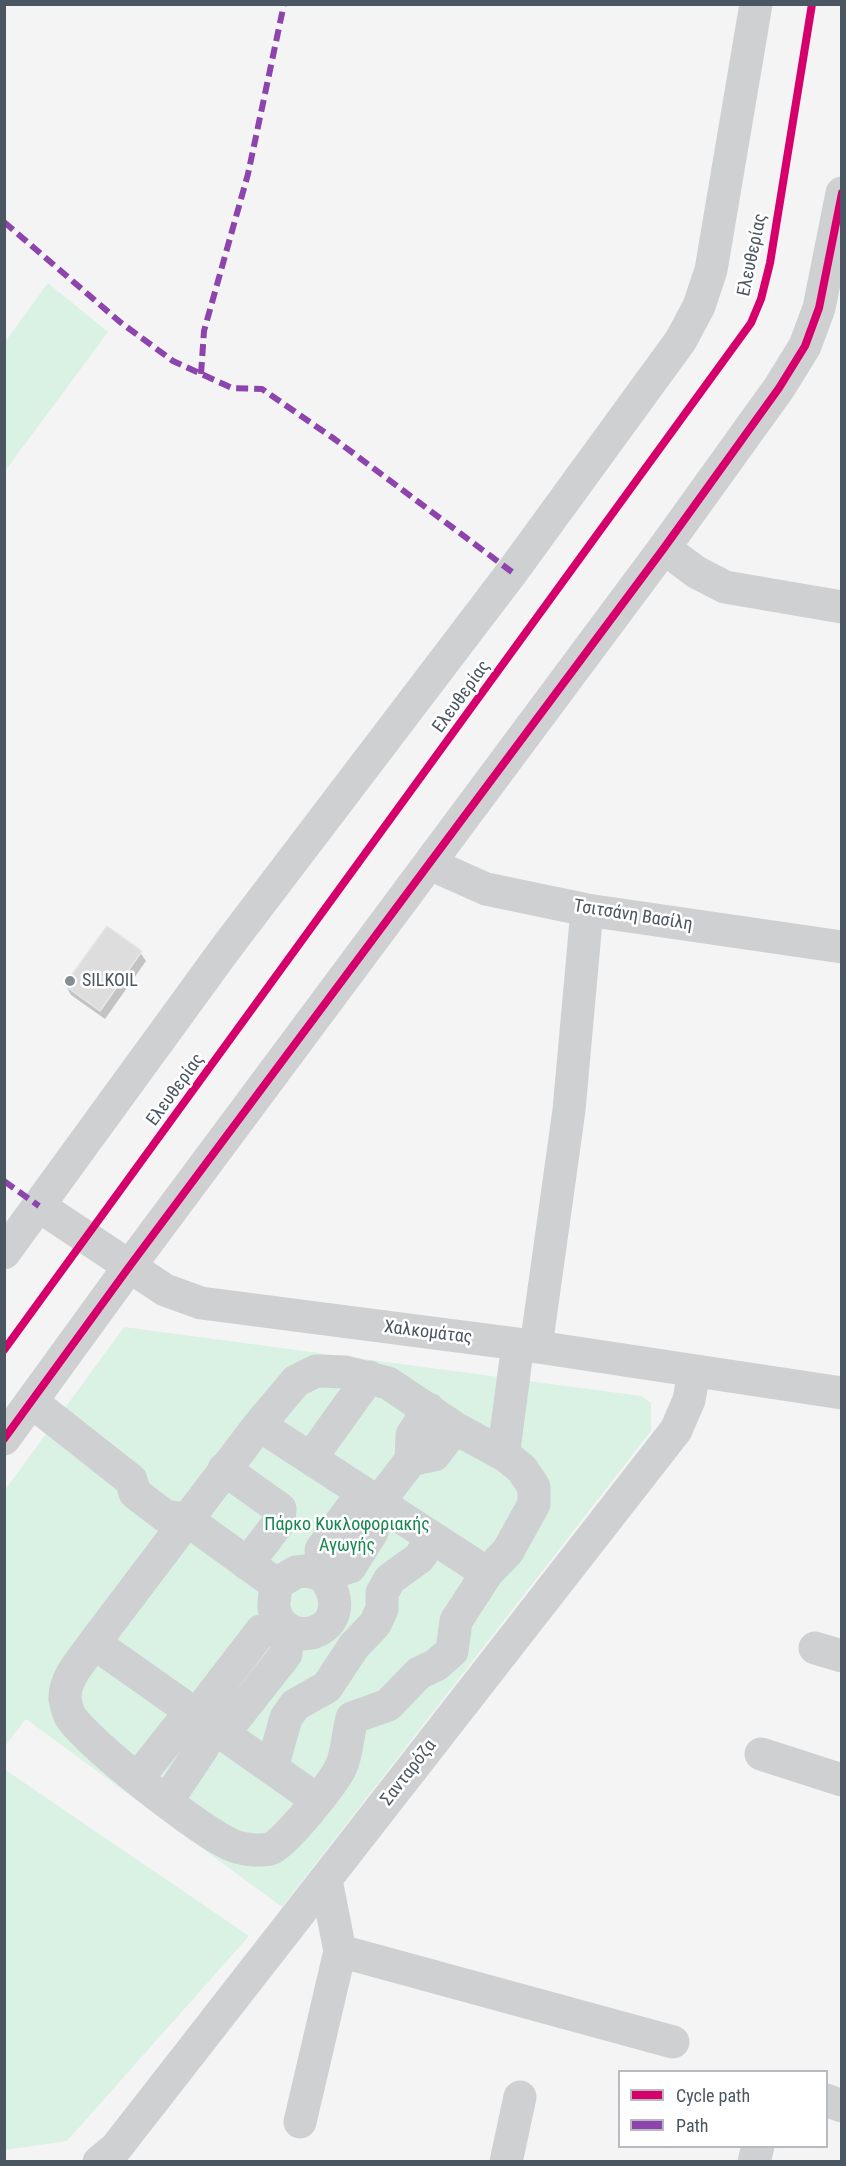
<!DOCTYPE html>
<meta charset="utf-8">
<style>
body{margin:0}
#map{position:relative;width:846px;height:2166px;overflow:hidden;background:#f4f4f4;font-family:"Roboto Condensed",sans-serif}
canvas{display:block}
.frame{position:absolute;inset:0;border:6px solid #4a5661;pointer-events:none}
.legend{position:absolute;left:618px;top:2070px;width:210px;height:78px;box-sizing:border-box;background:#fff;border:2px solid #b7bbc0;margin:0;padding:8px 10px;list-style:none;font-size:18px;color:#4a5661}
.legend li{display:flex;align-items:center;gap:12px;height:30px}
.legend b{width:30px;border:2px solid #b7bbc0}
</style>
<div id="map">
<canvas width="846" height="2166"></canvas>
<div class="frame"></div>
<ul class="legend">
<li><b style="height:8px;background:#d6006c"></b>Cycle path</li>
<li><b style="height:8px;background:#8e44ad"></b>Path</li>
</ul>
</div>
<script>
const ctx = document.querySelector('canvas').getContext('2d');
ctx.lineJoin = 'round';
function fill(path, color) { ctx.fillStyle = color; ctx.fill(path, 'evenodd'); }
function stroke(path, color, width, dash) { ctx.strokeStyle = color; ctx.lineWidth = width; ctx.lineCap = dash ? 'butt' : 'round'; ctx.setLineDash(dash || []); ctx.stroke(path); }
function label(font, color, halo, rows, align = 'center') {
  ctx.font = font + ' "Roboto Condensed",sans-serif'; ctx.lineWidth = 5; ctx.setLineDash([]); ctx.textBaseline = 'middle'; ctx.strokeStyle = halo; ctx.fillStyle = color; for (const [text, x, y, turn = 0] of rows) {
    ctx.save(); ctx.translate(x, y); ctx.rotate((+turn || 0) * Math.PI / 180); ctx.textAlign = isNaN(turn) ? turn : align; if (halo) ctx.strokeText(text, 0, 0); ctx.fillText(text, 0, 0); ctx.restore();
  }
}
const green = new Path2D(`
 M48,283L108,332L5,471V342Z
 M124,1327L641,1396L651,1403V1431L282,1907L26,1719L5,1746V1490Z
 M4,1769L249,1936L67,2141L5,2150Z`);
const shadow = new Path2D(`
 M140,952L146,961L105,1019L71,995L66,986Z`);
const building = new Path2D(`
 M107,926L142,951L100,1011L64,985Z`);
const minor = new Path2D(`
 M664,548L696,572L725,587L842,607
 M430,864L486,889L587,910L842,947
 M39,1206L165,1290L201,1303L518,1344L842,1393
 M4,1253L226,948L512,572L681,340L699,306L711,270L756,4
 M536,1347L569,1110L587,910
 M32,1402L131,1480L135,1493L165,1516L186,1519L276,1584
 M259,1425L487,1573L508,1551L534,1504V1487L522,1469L506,1456L455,1428L388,1383L345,1372L316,1371L296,1381L259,1425L94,1643L317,1800
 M4,1439L129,1267L664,548L779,388L805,346L819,308L842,193
 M506,1456L504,1449L518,1344
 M311,1458L369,1377
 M411,1460L434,1455L455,1428
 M224,1469L280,1509L279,1522L247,1564
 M378,1503L350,1510L321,1550L323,1575L350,1567L372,1532L378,1503L411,1460L412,1435L429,1409
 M307,1571L323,1575C364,1630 285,1657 274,1608C273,1601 276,1592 276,1584L296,1572Z
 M94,1643C83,1659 64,1678 65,1699C66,1704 68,1712 70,1716C88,1744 203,1834 234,1846C245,1850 260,1851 270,1849C284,1845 334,1782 341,1767C347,1754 348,1733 352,1718L388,1705L419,1673L436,1665L452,1651L456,1621L487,1573
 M815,1648L842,1656
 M761,1754L842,1780
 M272,1768L286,1718L295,1705L327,1687L354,1646L375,1624L382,1609V1593L390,1579L419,1558L433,1538
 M137,1779L180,1725L212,1726L234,1720L286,1654L288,1629L261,1631L208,1700L212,1726L203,1747L167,1801
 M326,1880L340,1951L673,2042
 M826,2100L842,2106
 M300,2122L340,1951
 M99,2162L116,2148L676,1430L689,1400L694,1371
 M506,2162L520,2097
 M754,2162L758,2146`);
const quiet = new Path2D(`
 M4,222L120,322L173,361L232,388L262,389L333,438L512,572
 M201,374L204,331L248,174L284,4
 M4,1181L39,1206`);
const cycleway = new Path2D(`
 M4,1350L751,323L761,299L770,263L812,4
 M4,1439L129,1267L664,548L779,388L805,346L819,308L842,193`);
const markers = [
 [70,981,6,"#868d94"]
];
const streetNames = [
 ["Ελευθερίας",753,255,-78],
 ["Ελευθερίας",462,697,-54],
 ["Τσιτσάνη Βασίλη",633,916,9],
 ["Ελευθερίας",176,1090,-54],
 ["Χαλκομάτας",428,1333,7],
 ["Σανταρόζα",409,1773,-52]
];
const poiNames = [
 ["SILKOIL",82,981]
];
const parkNames = [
 ["Πάρκο Κυκλοφοριακής",347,1525],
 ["Αγωγής",347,1546]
];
fill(green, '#d9f2e3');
fill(shadow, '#0003');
fill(building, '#ddddde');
stroke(building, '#e5e6e7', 1.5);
stroke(minor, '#ced0d2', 33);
stroke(quiet, '#8e44ad', 6, [12, 6]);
stroke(cycleway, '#d6006c', 8);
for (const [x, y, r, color] of markers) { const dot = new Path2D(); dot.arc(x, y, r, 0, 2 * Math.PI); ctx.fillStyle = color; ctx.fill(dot); stroke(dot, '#fff', 2); }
label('18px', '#4a5661', '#fff', streetNames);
label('18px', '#4a5661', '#fff', poiNames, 'left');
label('18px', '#17864f', '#fff', parkNames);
</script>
